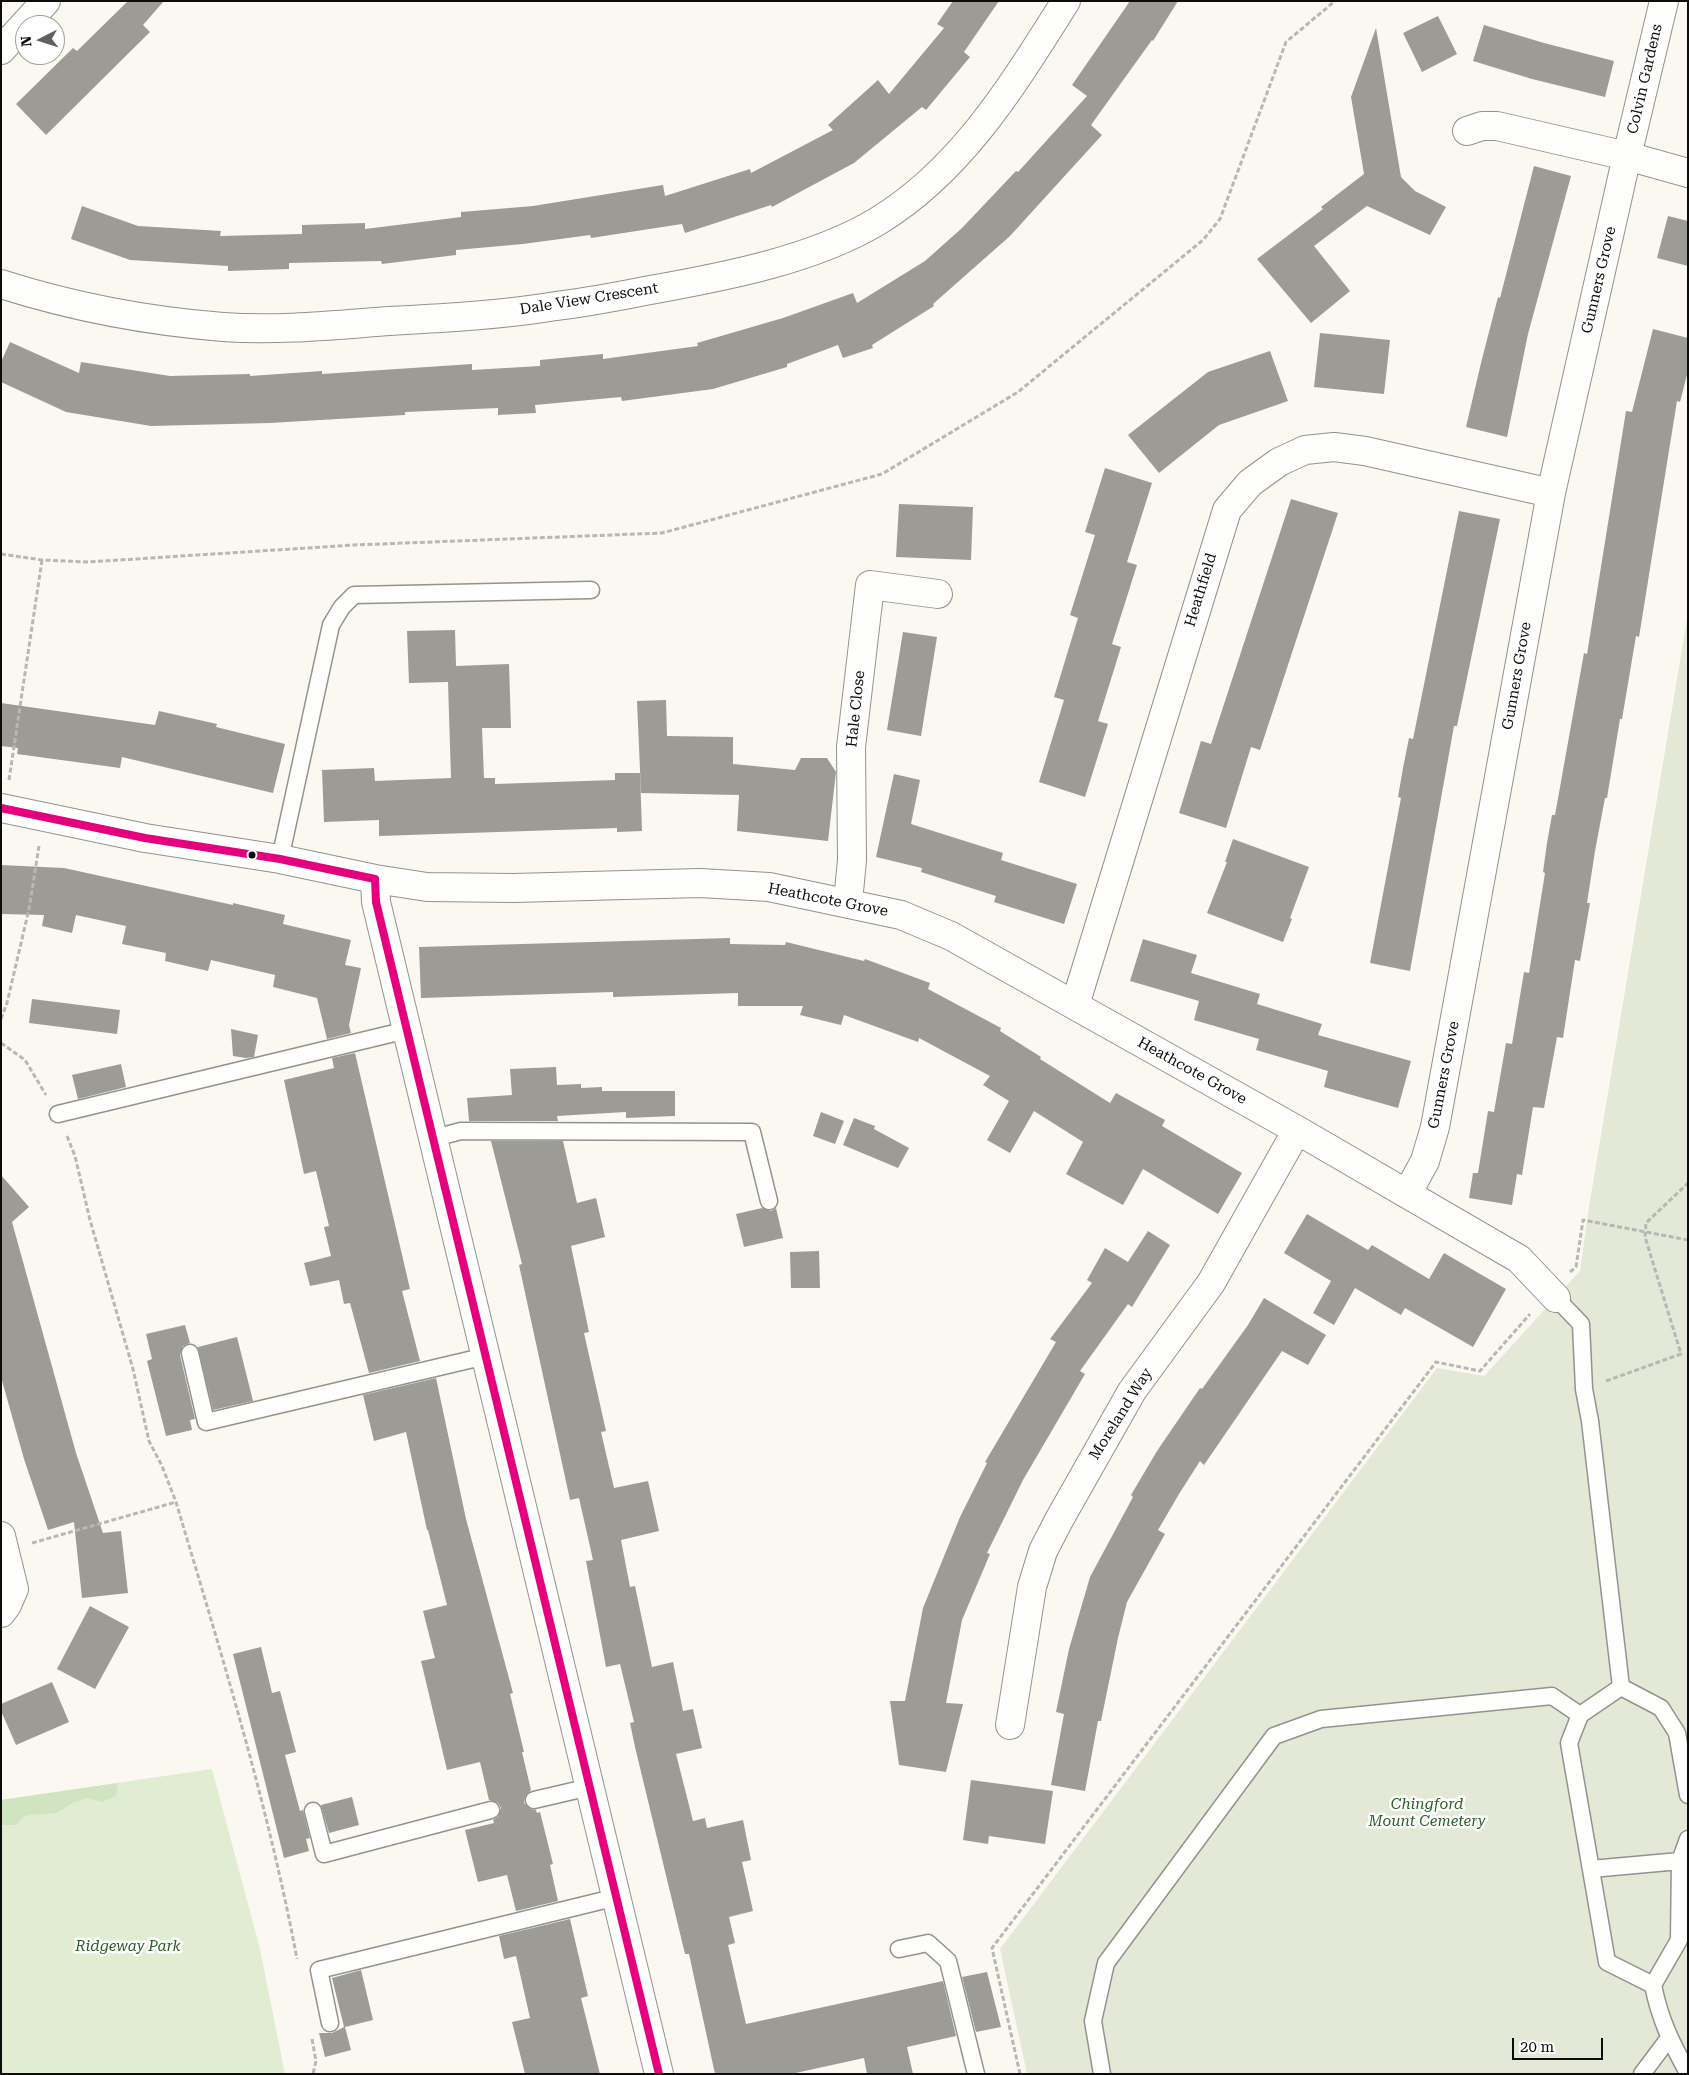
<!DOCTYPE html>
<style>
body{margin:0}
#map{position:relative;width:1689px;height:2075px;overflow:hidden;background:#faf8f0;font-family:"Roboto Serif",serif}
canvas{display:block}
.frame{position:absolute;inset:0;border:2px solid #0c0c0c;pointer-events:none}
.north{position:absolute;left:15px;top:15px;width:50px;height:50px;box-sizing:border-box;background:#fff;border:1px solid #9e9e9e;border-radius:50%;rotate:265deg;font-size:14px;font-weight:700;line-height:20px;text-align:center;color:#0c0c0c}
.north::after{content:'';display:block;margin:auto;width:18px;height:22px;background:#5f5f5c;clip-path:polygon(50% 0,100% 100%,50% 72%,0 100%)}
.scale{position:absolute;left:1512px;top:2038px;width:91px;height:22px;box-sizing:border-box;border:2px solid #0c0c0c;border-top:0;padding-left:6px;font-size:15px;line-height:18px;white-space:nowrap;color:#0c0c0c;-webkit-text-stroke:4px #fff;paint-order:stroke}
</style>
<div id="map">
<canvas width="1689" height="2075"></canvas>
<div class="frame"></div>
<div class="north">N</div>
<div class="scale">20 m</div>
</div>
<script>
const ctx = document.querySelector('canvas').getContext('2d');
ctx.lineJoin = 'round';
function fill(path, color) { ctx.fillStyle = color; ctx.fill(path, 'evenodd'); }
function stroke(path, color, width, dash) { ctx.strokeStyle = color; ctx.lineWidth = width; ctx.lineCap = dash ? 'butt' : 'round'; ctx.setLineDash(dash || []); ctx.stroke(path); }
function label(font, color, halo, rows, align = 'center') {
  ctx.font = font + ' "Roboto Serif",serif'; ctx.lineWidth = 5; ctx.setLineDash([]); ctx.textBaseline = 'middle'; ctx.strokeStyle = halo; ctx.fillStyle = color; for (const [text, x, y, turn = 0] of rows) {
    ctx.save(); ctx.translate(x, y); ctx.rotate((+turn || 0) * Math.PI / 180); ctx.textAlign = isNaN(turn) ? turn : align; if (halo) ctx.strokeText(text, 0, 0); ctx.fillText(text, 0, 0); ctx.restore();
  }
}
const green = new Path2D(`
 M212,1769L260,1949L285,2074H1V1800Z`);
const forest = new Path2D(`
 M118,1783L116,1796L102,1802L86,1798L72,1803L57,1813L29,1815L22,1818L16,1825H1V1800Z`);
const cemetery = new Path2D(`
 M1688,613V2074H1027L1000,1949L1437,1368L1484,1376L1580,1271L1589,1207Z`);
const building = new Path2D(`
 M128,1H164L143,25L150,32L46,135L16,104L73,48L77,51Z
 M953,1H999L964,52L970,57L926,110L922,107L854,163L772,207L771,205L685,233L682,224L591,238L590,235L523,244L456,250V255L382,264L381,261L289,263V269L228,271V266L130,260L71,239L82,206L138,226L221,231L220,236L302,234V225L365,223V229L461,217V212L533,206L663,185L665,196L750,169L751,173L833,130L828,125L878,80L889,94L944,28L937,24Z
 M1130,1H1178L1153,41L1152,40L1091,125L1102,135L1010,236L933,304L934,306L872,345L873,348L843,358L838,345L787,364V367L713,389L622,401L621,397L535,405L536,413L498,415V408L405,412V415L270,423L151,426L66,412L1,382V362L10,342L79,373L81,362L170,376L250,374V376L322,371V374L472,364V370L540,366V360L603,354V359L698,346L697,343L783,318L853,293L857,303L925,261L962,228L1016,171L1018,172L1087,96L1072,85Z
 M1438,16L1457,54L1422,72L1403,33Z
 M1484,25L1544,43L1614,61L1605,97L1532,79L1473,61Z
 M1376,28L1401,177L1415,191L1446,207L1430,235L1367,206L1314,246L1350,291L1311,323L1257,259L1323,209L1321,207L1364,174L1351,97Z
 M1534,166L1571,176L1528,334L1507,437L1466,427L1481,363L1498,297L1500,298Z
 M1668,216L1688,221V266L1657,258Z
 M1653,329L1688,338V371L1680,402L1677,401L1639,637L1636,636L1622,719H1620L1607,798H1605L1595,851L1587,903H1590L1580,961L1575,960L1563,1038L1557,1037L1544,1108L1533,1107L1522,1175L1517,1174L1512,1205L1469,1198L1473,1173H1478L1488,1111L1494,1112L1506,1043L1512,1044L1524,972L1529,973L1545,873L1543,872L1547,843L1552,815H1555L1584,653L1587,654L1626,411L1632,412Z
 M1320,333L1390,340L1384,394L1314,387Z
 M1270,351L1288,401L1219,425L1159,473L1128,435L1208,372Z
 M1105,468L1152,483L1127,562L1137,565L1112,644L1121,647L1098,721L1108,724L1085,797L1039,782L1064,700L1054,697L1078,618L1070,615L1095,535L1085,532Z
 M1291,499L1338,513L1260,750L1251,747L1226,828L1179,813L1201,741L1211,744Z
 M899,504L973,507L971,560L896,557Z
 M1459,511L1500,519L1457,726H1454L1410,971L1370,963L1401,798L1398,797L1403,768L1409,738L1413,739Z
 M455,630L456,666L509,664L511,728H482L484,778H495V784L615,780V773H640L642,831L617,832V828L379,836V820L324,822L322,770L374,768L375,781L451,778L448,682L409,683L407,631Z
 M903,632L937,637L921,736L887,730Z
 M666,700L667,736L733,737V764L795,770L801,758H827L836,772L828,841L737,831L739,795L641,793L637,701Z
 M1,703L155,725L159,711L217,724L216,727L285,744L273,793L122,757L120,768L17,754L18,748L1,746Z
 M894,774L920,780L911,824L1003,853L1001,860L1077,884L1064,924L994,902L996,896L921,872L922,868L876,857Z
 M1233,839L1309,867L1290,918L1292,919L1283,942L1207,913L1227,862H1225Z
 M1,865L64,868L233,905V903L285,915L283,924L351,940L345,965L361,968L349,1025L351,1033L327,1039L317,998L273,987L275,975L211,960L208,971L165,961L166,953L122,944L126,926L76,915L72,933L42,926L44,915L1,914Z
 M730,938V944L785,945L786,942L864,961L865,959L930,983L928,989L1001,1028L1000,1031L1041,1057L1040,1059L1110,1103L1116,1093L1165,1120L1162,1126L1242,1173L1218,1214L1143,1169L1123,1205L1066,1174L1083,1142L1034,1111L1010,1153L987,1140L1009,1101L983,1085L990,1076L919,1038L918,1042L844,1015L841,1025L800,1015L803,1006H738V993L613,997V992L421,998L419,947Z
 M1143,939L1197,955L1191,973L1260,994L1257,1004L1322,1024L1318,1035L1411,1061L1398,1108L1324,1087L1328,1071L1256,1050L1259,1039L1194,1020L1199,1001L1130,981Z
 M32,999L120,1010L117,1034L29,1023Z
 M231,1029L258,1035L254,1057L246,1058L233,1056Z
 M355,1053L410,1289L402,1291L420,1361L369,1373L350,1303L344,1304L339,1280L310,1286L304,1263L331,1256L324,1227L329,1226L316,1171L304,1174L284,1080L334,1068L332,1058Z
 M121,1064L126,1087L78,1099L72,1075Z
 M556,1067L557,1085L581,1084V1088L602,1087V1091H675V1116L626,1118V1112L557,1116L558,1121H469L467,1098L512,1095L510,1069Z
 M821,1112L844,1121L835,1144L813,1136Z
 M854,1118L875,1126L874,1129L909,1148L898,1168L843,1145Z
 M491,1141H563L577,1203L596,1198L605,1237L571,1246L589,1332L584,1333L606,1431L601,1432L614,1488L648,1481L659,1531L621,1540L630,1587L635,1586L652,1667L673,1662L683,1711L693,1709L702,1748L676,1754L693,1821L705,1818L707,1828L743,1820L751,1860L742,1862L753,1911L729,1917L735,1943L728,1945L746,2024L943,1981L956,2036L907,2047L913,2074H867L864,2058L791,2074H715L689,1954H685L635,1747L630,1723L634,1722L620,1664L606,1667L586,1561L593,1560L579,1498L570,1500L519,1265L522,1264Z
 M1,1175L29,1207L12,1222L76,1453L103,1533L121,1531L128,1593L82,1598L74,1522L48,1530L24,1459L1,1377Z
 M762,1208L771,1211L776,1208L783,1238L744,1247L736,1214Z
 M1307,1214L1368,1250L1372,1245L1429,1279L1444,1253L1506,1289L1473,1347L1405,1308L1401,1315L1355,1288L1334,1325L1313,1313L1331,1281L1284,1253Z
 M1148,1231L1170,1245L1132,1307L1128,1304L1080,1371L1085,1374L1023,1480L987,1553L990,1554L962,1620L946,1703L963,1704L946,1772L899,1765L890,1701H905L923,1608L960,1517L987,1463L985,1462L1056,1342L1050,1339L1092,1283L1087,1280L1105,1248L1128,1262Z
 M819,1251L820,1288H791L790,1252Z
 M1264,1298L1326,1335L1308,1365L1282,1351L1204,1465L1200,1461L1179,1494L1158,1530L1165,1534L1127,1602L1118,1638L1101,1721H1098L1085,1791L1051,1785L1064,1714L1056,1712L1069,1649L1090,1577L1133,1497L1131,1495L1157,1451L1200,1388L1202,1389L1248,1325Z
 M185,1325L190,1343L183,1346L180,1355L195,1419L190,1420L192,1430L166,1436L147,1361L152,1359L146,1334Z
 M237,1337L253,1401L213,1410L198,1347Z
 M436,1378L466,1519L513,1693L510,1694L524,1752H522L531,1790L525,1797L524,1803L531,1809L536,1810L537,1813L540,1812L553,1864L550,1865L558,1901L516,1911L507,1875L478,1882L465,1830L494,1823L493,1820L498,1817L501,1808L498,1803L489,1800L480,1762L447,1770L421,1661L435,1658L423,1611L447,1605L428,1530H427L406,1432L374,1441L363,1395Z
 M90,1606L129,1627L95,1689L57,1669Z
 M261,1647L272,1693L280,1691L296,1752L285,1755L300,1811L303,1810L310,1838L306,1839L309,1851L284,1858L233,1654Z
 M52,1682L69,1722L16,1745L1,1711V1704Z
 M971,1780L1053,1791L1045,1844L989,1836L988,1844L963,1840Z
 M352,1797L359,1825L329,1833L321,1805Z
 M570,1919L588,1996L581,1998L600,2074H525L512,2022L530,2018L516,1956L504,1959L499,1936Z
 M361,1970L373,2020L345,2027L351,2050L325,2057L319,2033H332L344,2027L332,1978Z
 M987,1972L1001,2027L976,2032L962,1977Z`);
const path = new Path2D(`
 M1,554L42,560L88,562L354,545L662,533L882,474L1018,392L1203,240L1220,219L1286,42L1335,1
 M9,780L42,560
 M1,1019L7,1003L29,909L39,846
 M1,1043L25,1060L46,1095
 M67,1136L75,1156L90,1220L133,1369L149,1441L162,1466L176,1502C221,1653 268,1804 297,1959
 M1570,1272L1576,1267L1583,1220L1688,1240
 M1606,1381L1681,1354L1645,1237L1646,1223L1688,1183
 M32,1543L176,1502
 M312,2039L316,2061L313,2074
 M1020,2074L992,1948L1436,1362L1480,1371L1530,1314`);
const lane = new Path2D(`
 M280,859L331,625L342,607L354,595L591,590
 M58,1114L407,1030
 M434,1138L461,1131L752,1132L769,1201
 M1556,1298L1581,1324L1584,1389L1590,1421L1621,1687L1580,1715L1569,1743L1607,1962L1653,1985C1660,2020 1671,2042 1688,2073
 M190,1353L206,1422L486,1356
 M1621,1687L1661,1708L1677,1733L1688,1795
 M534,1800L590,1787
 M313,1811L324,1854L491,1810
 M1591,1869L1680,1861
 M899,1949L928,1943L948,1961L976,2074
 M1653,1985L1679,1940L1680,1861L1688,1839
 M330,2023L319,1970L617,1897
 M1102,2074L1093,2021L1106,1963L1274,1736L1321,1719L1552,1696L1580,1715
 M1642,2074L1669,2038`);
const street = new Path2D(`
 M1,50L46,1
 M1467,131L1482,126H1497L1627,156L1688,173
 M1,284C73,307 148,321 223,327C278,331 335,325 390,321C445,318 502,315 556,306C590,302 623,295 656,289C728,276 815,259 878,221C963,169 1014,83 1066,1
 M1,808L145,838L280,859L375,879L427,887L514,888L700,883L769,887L901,915L951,936L1297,1130L1519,1259L1556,1298
 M375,879L376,902L659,2074
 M848,902L852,860L851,747L870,585L938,594
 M1075,1005L1227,510L1250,483L1279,462L1305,450L1334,447L1365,451L1551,493
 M1407,1194L1425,1161L1435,1127L1551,493L1627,156L1664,1
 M1,1536L14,1589L7,1605L1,1613
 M1010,1725L1032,1587L1043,1551L1059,1520L1132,1391L1211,1283L1297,1130`);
const bus1 = new Path2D(`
 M1,808L145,838L280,859L375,879
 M375,879L376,902L659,2074`);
const markers = [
 [252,855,4.5,"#0c0c0c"]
];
const streetNames = [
 ["Colvin Gardens",1645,79,-77],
 ["Gunners Grove",1599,280,-77],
 ["Dale View Crescent",589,299,-9],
 ["Heathfield",1201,590,-73],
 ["Gunners Grove",1517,676,-80],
 ["Hale Close",856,709,-84],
 ["Heathcote Grove",828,900,11],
 ["Heathcote Grove",1192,1071,29],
 ["Gunners Grove",1444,1075,-79],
 ["Moreland Way",1121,1414,-58]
];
const parkNames = [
 ["Chingford",1427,1805],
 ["Mount Cemetery",1427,1822],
 ["Ridgeway Park",128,1947]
];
fill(green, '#e0edd2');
fill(forest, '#d0e4c1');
fill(cemetery, '#e3e9d6');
fill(building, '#9d9b96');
stroke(lane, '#93928f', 19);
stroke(street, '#93928f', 30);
stroke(path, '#b7b7b5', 3, [5, 2.5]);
stroke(lane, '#fefefd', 16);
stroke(street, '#fefefd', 28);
stroke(bus1, '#e5007d', 8);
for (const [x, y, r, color] of markers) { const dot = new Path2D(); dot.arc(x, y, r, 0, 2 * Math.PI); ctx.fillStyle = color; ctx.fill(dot); stroke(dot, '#fff', 2); }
label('15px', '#0c0c0c', '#fff', streetNames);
label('italic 15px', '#295d23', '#fff', parkNames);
</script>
